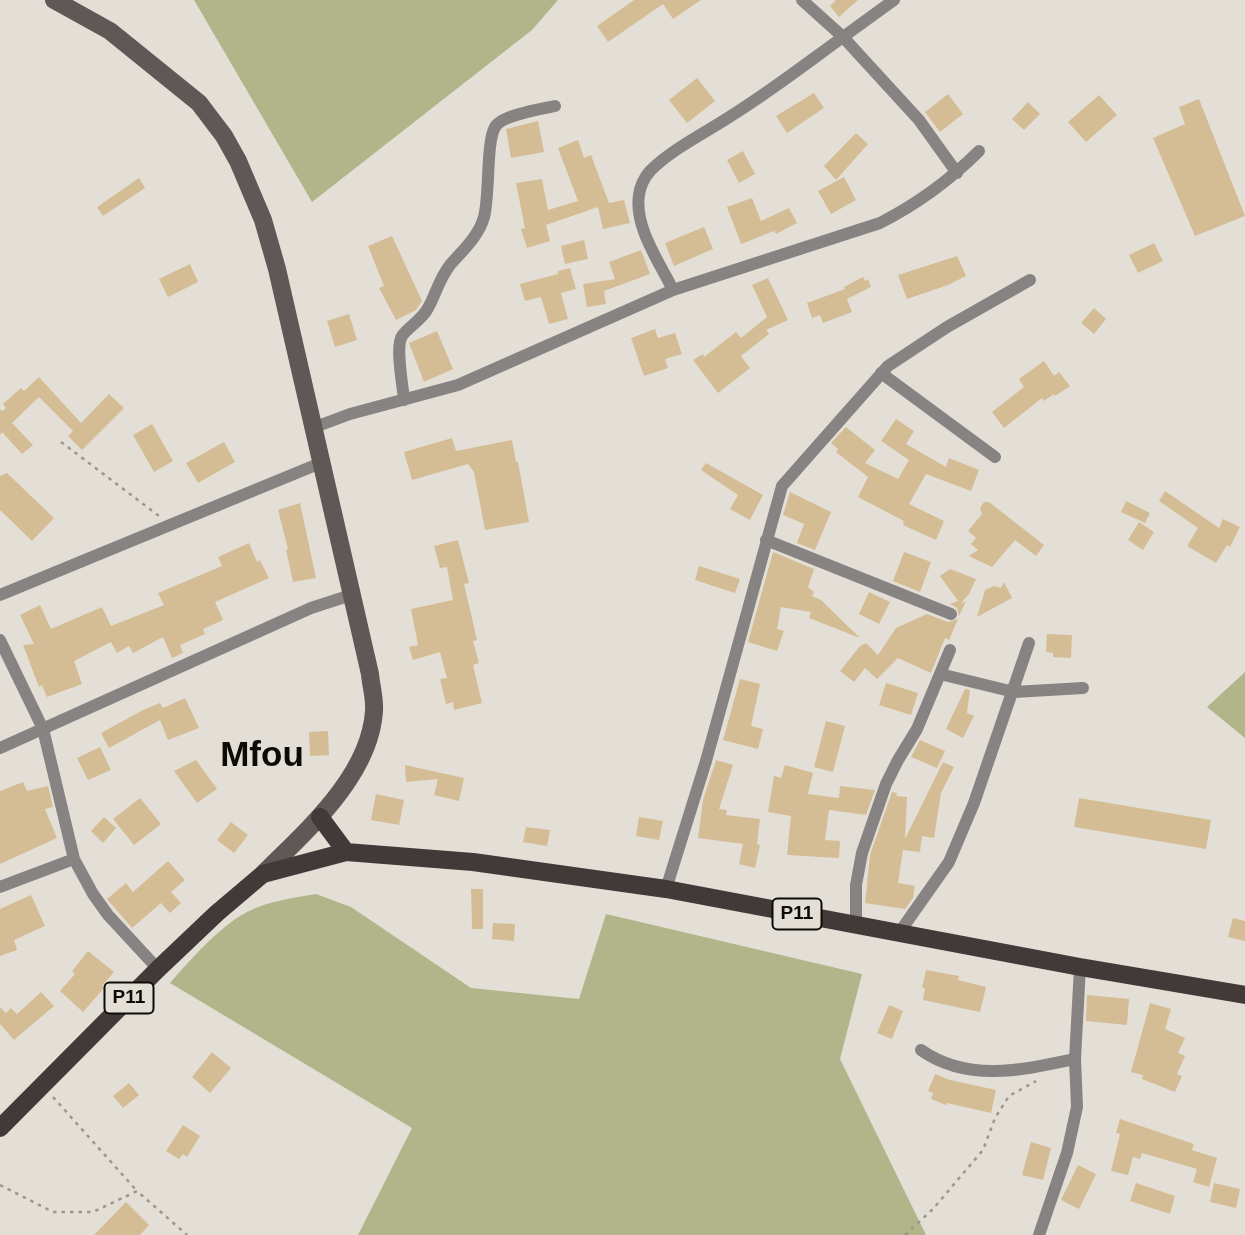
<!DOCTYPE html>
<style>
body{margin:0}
canvas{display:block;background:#e3dfd6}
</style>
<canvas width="1245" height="1235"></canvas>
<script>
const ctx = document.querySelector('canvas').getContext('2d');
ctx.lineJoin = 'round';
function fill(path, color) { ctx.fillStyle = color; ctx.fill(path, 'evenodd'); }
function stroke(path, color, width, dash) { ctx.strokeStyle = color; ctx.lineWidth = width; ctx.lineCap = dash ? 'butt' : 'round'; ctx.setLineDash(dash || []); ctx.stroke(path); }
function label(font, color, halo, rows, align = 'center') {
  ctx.font = font + ' Arial,sans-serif'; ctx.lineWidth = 5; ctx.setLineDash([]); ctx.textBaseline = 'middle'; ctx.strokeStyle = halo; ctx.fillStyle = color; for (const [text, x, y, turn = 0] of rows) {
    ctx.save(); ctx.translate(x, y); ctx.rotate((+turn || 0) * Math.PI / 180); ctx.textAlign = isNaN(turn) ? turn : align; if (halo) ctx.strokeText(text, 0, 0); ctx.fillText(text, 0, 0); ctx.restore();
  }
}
const green = new Path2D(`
 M194,0H558L532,30L312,202Z
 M1245,672V738L1207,707Z
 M316,894L351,907L471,988L579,999L606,914L862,974L840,1059L926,1235H358L412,1128L170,983C191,959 219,927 247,912C268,901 293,898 316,894Z`);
const building = new Path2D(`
 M634,0H701L673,19L663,4L608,42L597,26Z
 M836,0H858L839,17L830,6Z
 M697,78L715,101L687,123L669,100Z
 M814,93L824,108L787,133L776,116Z
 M948,94L963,114L940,132L925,112Z
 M1099,95L1117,115L1086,142L1068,122Z
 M1199,99L1245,216L1195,236L1153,138L1185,124L1179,107Z
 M1028,102L1040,114L1024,130L1012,119Z
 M538,121L544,152L511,158L506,129Z
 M856,133L868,144L836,180L824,166Z
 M578,140L584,158L591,155L609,203L624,200L630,223L603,229L598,207L546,225L550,241L527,248L521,229L525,228L516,183L542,179L548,210L578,201L558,148Z
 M743,151L755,174L739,183L727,160Z
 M844,177L856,200L831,214L818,191Z
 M139,178L145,188L103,216L97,207Z
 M752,198L761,221L789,208L797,223L776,234L774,231L741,244L727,207Z
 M704,227L713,249L674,266L665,243Z
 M392,236L422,301L416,310L396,320L379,288L384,286L368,246Z
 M584,240L588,259L565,264L561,246Z
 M1154,243L1163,261L1138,273L1129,255Z
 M641,250L650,274L604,291L606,304L587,307L583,284L615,279L609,262Z
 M957,256L966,276L948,285L907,299L898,275Z
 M190,264L198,282L168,297L159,279Z
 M570,268L576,289L561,293L568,319L549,324L541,297L525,301L520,284L558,274V271Z
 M863,277L865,281L868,279L871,287L847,299L852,312L823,323L820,315L812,318L807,303L845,289L844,287Z
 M768,278L788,320L766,330L769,334L741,356L750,368L718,393L693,360L703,354L704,357L736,332L741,338L767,317L752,285Z
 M1094,308L1106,319L1094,334L1081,323Z
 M349,314L357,340L335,347L327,321Z
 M655,329L658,338L675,333L682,354L665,359L668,368L644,376L631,338Z
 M437,331L453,369L424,382L409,343Z
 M1044,361L1054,376L1059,372L1070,386L1055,396L1054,394L1044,401L1042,398L1004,428L992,412L1024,387L1019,379Z
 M39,377L81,423L109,394L124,408L82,450L68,436L73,431L39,397L12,423L33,445L22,454L2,432L0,435V409L2,411L6,408L3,404L21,388L24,391Z
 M896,419L914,431L906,444L946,467L949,458L979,470L971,491L926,474L909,504L944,521L936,540L903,525L904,521L858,497L868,477L836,452L838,449L831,443L846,427L875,450L865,463L898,479L909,460L881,441Z
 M152,424L173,461L154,472L133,435Z
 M452,438L456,451L512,440L516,462H518L529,522L485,530L474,472L468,464L412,480L404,452Z
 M224,442L235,462L198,483L186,463Z
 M706,463L763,495L750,520L730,509L738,495L701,470Z
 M7,473L54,518L32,541L0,510V476Z
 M1165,491L1219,528L1223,519L1240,527L1230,547L1227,545L1216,563L1187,546L1198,528L1159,501Z
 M790,492L831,512L815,550L797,543L804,524L783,515Z
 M1126,501L1150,513L1145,523L1121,512Z
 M984,502H989L1044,545L1036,556L1015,540L992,567L969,556L978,550L971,544L976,538L968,531L982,514L980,508Z
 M300,503L316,578L293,582L286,550L288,549L278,510Z
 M1139,522L1154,532L1143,550L1128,540Z
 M458,540L469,583L464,584L477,640L473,641L479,663L473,665L482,703L454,710L453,702L446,704L440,679L447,678L440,652L413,660L409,647L418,645L411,609L453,600L447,567L440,568L434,546Z
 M249,543L257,562L260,560L269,578L215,602L223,620L203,629L205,634L180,645L183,653L172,658L163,637L133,653L129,646L117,653L111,642L74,661L82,684L47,697L42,685L39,687L23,645L34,644L20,615L40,605L51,629L102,607L111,626L164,605L158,593L222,566L218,557Z
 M773,552L814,569L808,587L814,592L812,596L821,600L860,638L809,618L811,612L781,607L777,629L784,631L777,651L748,642Z
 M904,552L931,562L920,592L893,581Z
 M699,566L740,579L735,593L695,580Z
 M950,569L976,579L969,594L960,604L966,601L959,616L957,608L950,604L958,601L940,576Z
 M1004,582L1012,598L977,617L985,590L994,586L1001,588Z
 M869,592L890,602L879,624L859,614Z
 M927,614L948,622L958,619L949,640L945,638L931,673L898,658L877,679L865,668L854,682L840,671L860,646L866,643L878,655L896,628Z
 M1047,634L1072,635L1071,658L1053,657V653L1046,652Z
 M740,679L760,684L751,726L763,729L758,749L723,740Z
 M886,683L918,693L911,715L879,705Z
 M965,689L970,690L967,713L974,716L963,738L946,729Z
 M185,698L199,728L168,740L160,720L109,748L101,733L143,710L160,703L163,708Z
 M826,721L845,726L833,772L814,767Z
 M328,731L329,755L310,756L309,732Z
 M920,740L945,751L937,768L911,757Z
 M100,747L111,770L88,780L77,758Z
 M196,760L217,789L197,803L174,771Z
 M716,760L733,765L719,809L727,810L726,815L760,819L757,844L760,845L755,868L739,864L743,844L698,838L703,800Z
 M943,762L954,767L941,793L934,838L922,836L920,852L903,850L898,883L915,886L913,898L905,909L865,903L870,855L892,792L897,793L896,796L907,797L905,839Z
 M405,765L464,778L459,801L434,795L438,779L406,782Z
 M785,765L813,773L808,794L839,798L840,786L875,790L866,815L829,810L825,840L840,841L839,858L787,855L791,816L768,812L774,776L781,778Z
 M23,782L27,791L48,786L53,807L45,809L57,838L0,864V791Z
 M376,794L404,800L399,825L371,820Z
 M140,798L161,824L134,845L113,819Z
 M1079,798L1211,820L1206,849L1074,827Z
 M104,817L116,828L103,843L91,831Z
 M639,817L663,821L659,840L636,836Z
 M231,822L248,835L234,853L217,840Z
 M526,827L550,830L547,846L523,842Z
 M168,861L185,880L171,892L181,903L170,913L161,903L132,928L107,899L126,883L133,892Z
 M471,889H483V929H472Z
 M31,895L45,926L14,940L17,950L0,956V909Z
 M1233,918L1245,921V941L1228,937Z
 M493,923L515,924L514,941L492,939Z
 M88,951L114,972L102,986L104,988L83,1012L60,991L75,974L72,971Z
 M926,970L959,976L958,980L986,987L980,1012L923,1000L925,988H922Z
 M41,992L54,1006L14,1040L0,1024V1007L6,1013L11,1008L17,1014Z
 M1087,995L1129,999L1127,1025L1086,1021Z
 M1150,1003L1171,1009L1165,1029L1185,1038L1178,1053L1185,1056L1177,1074L1182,1076L1175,1092L1142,1079L1143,1075L1131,1072Z
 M889,1005L903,1011L892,1039L877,1033Z
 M212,1052L231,1068L210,1093L192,1077Z
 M935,1074L950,1080L996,1090L991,1113L947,1103L946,1105L931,1099L933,1093L928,1091Z
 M129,1083L139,1095L123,1108L113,1096Z
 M1120,1119L1194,1144L1192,1150L1217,1158L1209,1187L1193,1182L1197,1169L1142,1153L1140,1159L1133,1157L1128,1175L1111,1171L1120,1134L1116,1133Z
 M183,1125L200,1136L187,1157L183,1154L179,1159L166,1151Z
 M1031,1142L1051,1148L1043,1180L1022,1175Z
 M1078,1165L1096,1174L1079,1209L1061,1200Z
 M1136,1183L1175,1196L1170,1214L1130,1201Z
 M1214,1183L1240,1189L1236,1208L1210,1202Z
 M126,1202L149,1225L140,1235H94Z`);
const path = new Path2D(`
 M61,442L159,516
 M53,1097L137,1191
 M0,1185L53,1212H93L137,1191L187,1235
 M905,1235L933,1209L983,1150L995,1118L1009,1096L1036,1081`);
const street = new Path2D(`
 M894,0L843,37L919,120L957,173
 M673,290C660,263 634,227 639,195C640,187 644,178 650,171C673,148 707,132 734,114C772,90 807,63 843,37L802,0
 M881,373L995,457
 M404,400C403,386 395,347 402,336C409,326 422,320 428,308C436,294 439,279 450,265C462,251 479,236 484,217C490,194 486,143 495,127C502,115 542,109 555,106
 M315,427L350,414L458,385L673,290L880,223C917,204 950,180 979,151
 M766,540L951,614
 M0,595L323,462
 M0,640L43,729L74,859L93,894L108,915L158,969
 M940,674L1014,692L1083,688
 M0,748L311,608L351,595
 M0,887L74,859
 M666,889L706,761L782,486L888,366L947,327L1030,280
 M856,925V885L862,853L886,784L898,760L917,729L950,650
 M899,933L949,862L974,803L1029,643
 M921,1050C968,1083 1023,1070 1075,1059
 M1039,1235L1067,1153L1077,1107L1075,1059L1080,967`);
const secondary = new Path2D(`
 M54,0L110,31L199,103L224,136L238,161L263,220L277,269L370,674C371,686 375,699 374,711C370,776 306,831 263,874`);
const primary = new Path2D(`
 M320,817L346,852
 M0,1128L158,969L217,913L263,874L346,852L473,862L666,889L1080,967L1245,995`);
const shields = [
 [797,914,49],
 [129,998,49]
];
const shieldNames = [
 ["P11",797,914],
 ["P11",129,998]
];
const townNames = [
 ["Mfou",262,756]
];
fill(green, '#b0b58a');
fill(building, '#d4bd94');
stroke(path, '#9a9790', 2.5, [3.5, 5]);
stroke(street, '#888383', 12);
stroke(secondary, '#5f5857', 18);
stroke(primary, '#423a39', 18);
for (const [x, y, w] of shields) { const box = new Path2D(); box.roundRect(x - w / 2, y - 15.5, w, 31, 5); ctx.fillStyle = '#e3dfd6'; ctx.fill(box); stroke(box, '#0d0b08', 2); }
label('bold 19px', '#0d0b08', null, shieldNames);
label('bold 35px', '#0d0b08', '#e3dfd6', townNames);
</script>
